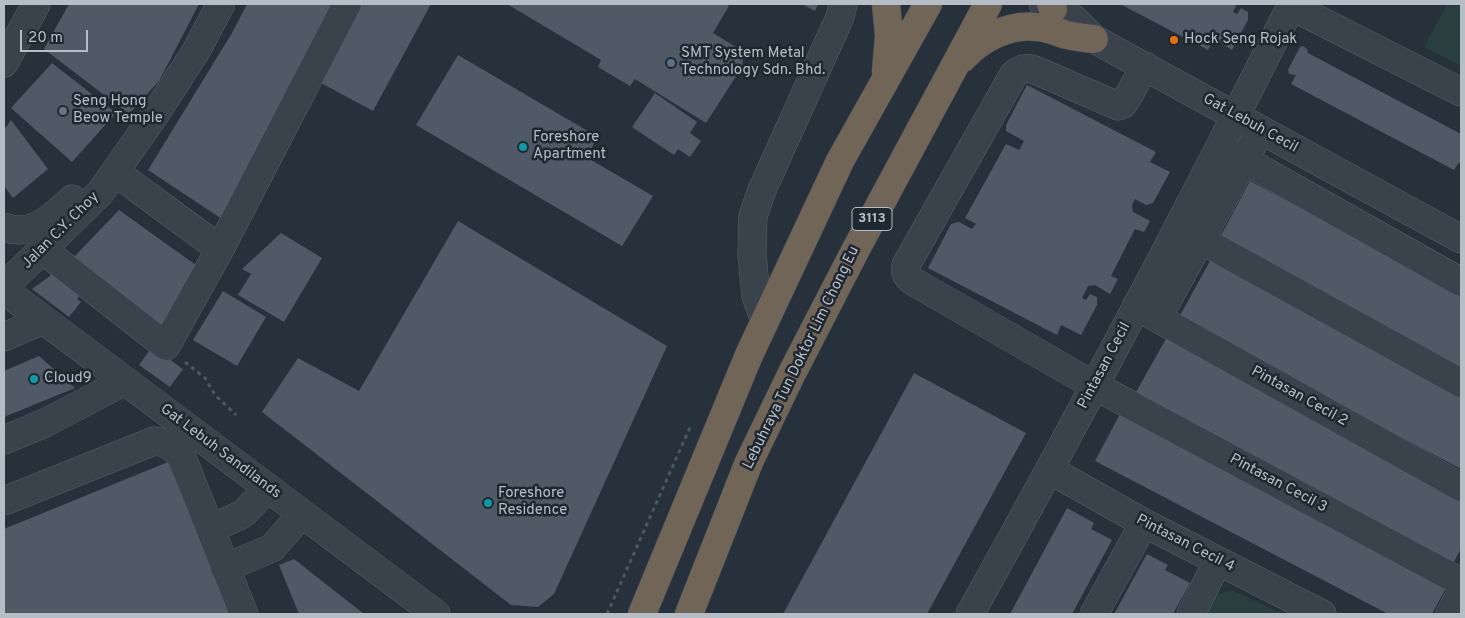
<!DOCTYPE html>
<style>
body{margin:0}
#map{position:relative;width:1465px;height:618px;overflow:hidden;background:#26313c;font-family:Overpass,sans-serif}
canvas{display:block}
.frame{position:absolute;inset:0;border:5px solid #b5bdc7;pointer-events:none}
.scale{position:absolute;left:20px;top:30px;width:68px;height:22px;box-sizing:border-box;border:2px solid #b5bdc7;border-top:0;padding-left:6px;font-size:15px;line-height:18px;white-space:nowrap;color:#b5bdc7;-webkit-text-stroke:4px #1f2731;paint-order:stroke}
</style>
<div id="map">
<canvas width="1465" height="618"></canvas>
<div class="frame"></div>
<div class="scale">20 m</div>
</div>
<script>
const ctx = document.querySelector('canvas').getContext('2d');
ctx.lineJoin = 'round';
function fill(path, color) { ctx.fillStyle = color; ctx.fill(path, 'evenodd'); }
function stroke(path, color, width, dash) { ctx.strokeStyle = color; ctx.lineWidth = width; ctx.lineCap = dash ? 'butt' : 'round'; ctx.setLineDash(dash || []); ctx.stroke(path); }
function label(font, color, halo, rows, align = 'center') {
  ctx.font = font + ' Overpass,sans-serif'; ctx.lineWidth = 5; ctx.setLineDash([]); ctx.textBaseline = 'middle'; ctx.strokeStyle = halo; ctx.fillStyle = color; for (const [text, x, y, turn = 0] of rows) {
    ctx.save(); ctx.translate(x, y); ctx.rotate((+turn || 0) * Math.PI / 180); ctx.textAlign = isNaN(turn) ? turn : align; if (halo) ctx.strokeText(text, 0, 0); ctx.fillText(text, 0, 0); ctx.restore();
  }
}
const green = new Path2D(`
 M1447,4H1461V66L1424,47Z
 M1232,590L1283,614H1203L1212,596Z`);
const building = new Path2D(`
 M69,4H199L159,81L129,114L44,49Z
 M247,4H337L222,219L148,170L232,33Z
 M361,4H431L373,111L321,83Z
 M507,4H725L729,6L713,33L741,50L743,58L742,67L706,123L635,79L630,86L598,67L601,60Z
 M802,4H818L815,11Z
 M1120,4H1237L1233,12L1237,14L1241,8L1248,12V20L1232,50L1214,39L1208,50Z
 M1303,46L1307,49L1308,53L1461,134V166L1459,162L1454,170L1291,84L1296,75L1289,74L1288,70L1300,47Z
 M458,55L598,137L586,157L653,196L622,246L416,125Z
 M52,63L116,113L72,162L11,108Z
 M1027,85L1156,152L1150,162L1170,172L1153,203L1146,205L1135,199L1132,205L1133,212L1150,221L1144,232L1135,229L1111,276L1118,279L1110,294L1095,285L1088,286L1082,298L1086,300L1090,294L1097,297V305L1081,335L1061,325L1057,335L928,268L951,224L959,222L972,229L976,224L965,218L1006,144L1019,150L1024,141L1006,131V125Z
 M655,93L697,122L690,133L701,141L690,157L678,149L674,155L632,127Z
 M11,120L48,169L13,198L4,186V130Z
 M1250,181L1461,294V371L1218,241Z
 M119,210L200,268L167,334L72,259Z
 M458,221L667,346L554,594L538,607L511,605L262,412L298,358L359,391Z
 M281,233L322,258L284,322L238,295L251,274L242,269Z
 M1210,261L1461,395V469L1178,319Z
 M54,273L81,294L77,299L81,302L69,317L32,289Z
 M223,291L266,317L237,366L193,340Z
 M1167,337L1461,499V549L1451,567L1136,392Z
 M152,347L183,369L170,387L139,365Z
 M39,356L75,388L4,417V371Z
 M914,373L1026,433L927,614H783Z
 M1121,412L1448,584L1432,614H1388L1095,461Z
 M168,462L231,614H4V529Z
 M1067,508L1094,523L1091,529L1112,540L1072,614H1010Z
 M1147,554L1168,565L1165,570L1190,583L1173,614H1114Z
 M294,559L364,614H299L279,565Z`);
const path = new Path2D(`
 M185,362L205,378L215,395L236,415
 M607,614L691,425`);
const minor = new Path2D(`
 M1043,4L1074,19L1094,39L1461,239
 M1291,6L1461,92
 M4,63L36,4
 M1145,66L1126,100L1123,104L1118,106L1035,70C1026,67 1021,69 1014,74L906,265C904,273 907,277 914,282L1095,386L1461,582
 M1244,160L1461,282
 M115,172L220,249
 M4,227C32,238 52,217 72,199
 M1201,240L1461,383
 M43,250L166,346L220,249L347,4
 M4,287L100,193L156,113L196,51L221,4
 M4,290L436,614
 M1167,301L1253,144
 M1136,306L1461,487
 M765,321L756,296L752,255L753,216L762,190L840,17L843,4
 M4,337L43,320
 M4,440L45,423L125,381
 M1050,470L1144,523L1322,614
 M4,501L154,441L166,443L181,455L244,614
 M210,529L243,514L268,488
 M225,568L272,548L302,514
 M970,614C1082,413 1189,210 1292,4
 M1094,614L1144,523
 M1191,614L1218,561
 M1450,614L1461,593`);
const highway = new Path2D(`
 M1051,4L1053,9
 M963,58C981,38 1009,24 1036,27C1047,27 1056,32 1067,35C1075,37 1085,38 1094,39
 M886,71L889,36L886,4
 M642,614L749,355L840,161L928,4
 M689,614L749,462L792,373L855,251L988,4`);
const markers = [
 [1174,40,5,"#e8710a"],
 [671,63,5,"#5c6f8a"],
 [63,111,5,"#6b7280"],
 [523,147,5,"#0f9aa8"],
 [34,379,5,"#0f9aa8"],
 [488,503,5,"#0f9aa8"]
];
const shields = [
 [872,219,40]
];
const shieldNames = [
 ["3113",872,219]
];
const poiNames = [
 ["Hock Seng Rojak",1184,40],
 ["SMT System Metal",681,54],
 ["Technology Sdn. Bhd.",681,71],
 ["Seng Hong",73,102],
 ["Beow Temple",73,119],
 ["Foreshore",533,138],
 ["Apartment",533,155],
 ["Cloud9",44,379],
 ["Foreshore",498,494],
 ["Residence",498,511]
];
const streetNames = [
 ["Gat Lebuh Cecil",1250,124,29],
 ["Jalan C.Y. Choy",61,231,-45],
 ["Lebuhraya Tun Doktor Lim Chong Eu",802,358,-64],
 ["Pintasan Cecil",1105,366,-62],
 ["Pintasan Cecil 2",1299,397,29],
 ["Gat Lebuh Sandilands",220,452,37],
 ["Pintasan Cecil 3",1278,484,28],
 ["Pintasan Cecil 4",1185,544,27]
];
fill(green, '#293e3e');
fill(building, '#4f5a66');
stroke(minor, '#58606a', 29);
stroke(highway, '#454d57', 29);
stroke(path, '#485a5c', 3, [4, 4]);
stroke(minor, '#3a424c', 28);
stroke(highway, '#716557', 28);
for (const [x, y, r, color] of markers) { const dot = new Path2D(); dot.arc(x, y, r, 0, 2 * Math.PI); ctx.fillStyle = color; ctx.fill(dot); stroke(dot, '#1f2731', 2); }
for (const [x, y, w] of shields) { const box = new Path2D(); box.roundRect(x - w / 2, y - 11.5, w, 23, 4); ctx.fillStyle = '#1f2731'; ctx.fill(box); stroke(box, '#b5bdc7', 1); }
label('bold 14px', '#b5bdc7', null, shieldNames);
label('15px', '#b5bdc7', '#1f2731', poiNames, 'left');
label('15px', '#b5bdc7', '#1f2731', streetNames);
</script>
